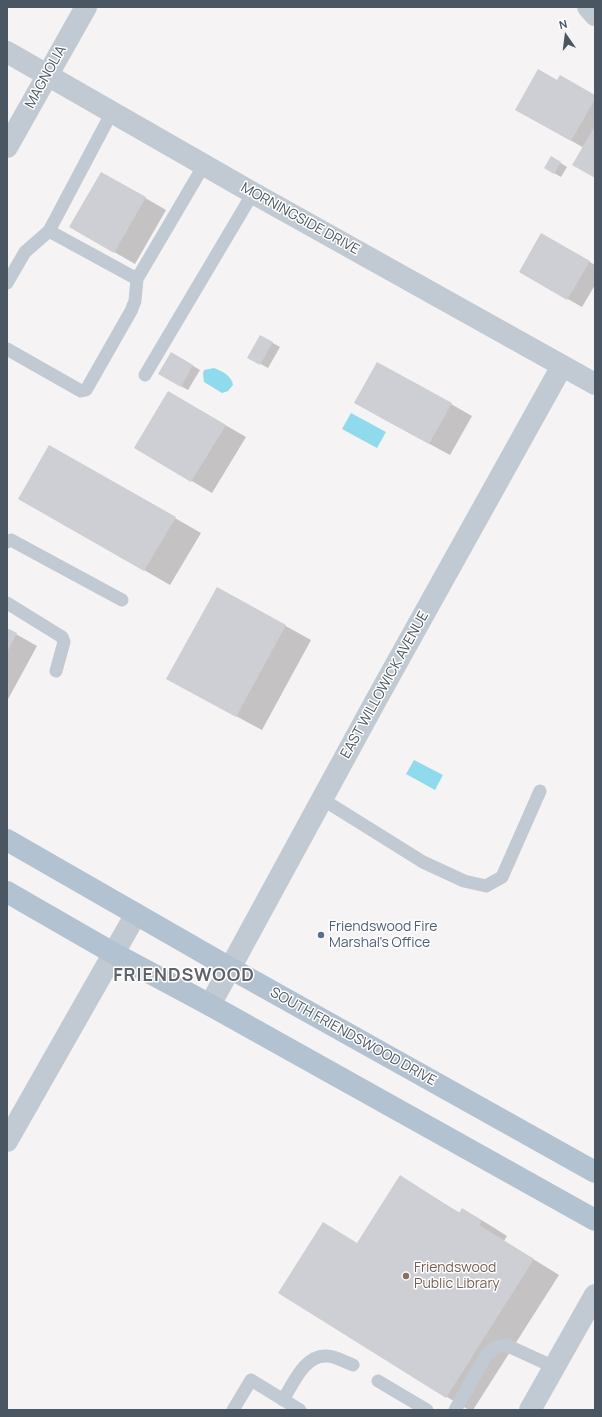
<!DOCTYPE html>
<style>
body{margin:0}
#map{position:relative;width:602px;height:1417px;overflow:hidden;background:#f5f3f3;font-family:Manrope,sans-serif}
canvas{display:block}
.frame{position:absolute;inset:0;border:8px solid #4a5661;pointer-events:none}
.north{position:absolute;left:546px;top:16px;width:40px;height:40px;-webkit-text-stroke:3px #fff;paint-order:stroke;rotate:346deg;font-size:11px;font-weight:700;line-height:16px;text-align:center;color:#4a5661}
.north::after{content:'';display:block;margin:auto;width:14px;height:18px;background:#4a5661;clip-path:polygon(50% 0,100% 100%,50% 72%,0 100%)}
</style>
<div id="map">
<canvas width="602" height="1417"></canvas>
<div class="frame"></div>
<div class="north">N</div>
</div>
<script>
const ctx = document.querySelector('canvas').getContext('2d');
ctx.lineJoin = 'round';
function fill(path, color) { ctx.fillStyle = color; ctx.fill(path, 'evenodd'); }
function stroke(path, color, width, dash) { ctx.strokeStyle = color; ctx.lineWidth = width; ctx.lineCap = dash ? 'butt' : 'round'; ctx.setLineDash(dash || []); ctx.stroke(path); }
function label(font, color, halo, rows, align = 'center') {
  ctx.font = font + ' Manrope,sans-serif'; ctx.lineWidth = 3; ctx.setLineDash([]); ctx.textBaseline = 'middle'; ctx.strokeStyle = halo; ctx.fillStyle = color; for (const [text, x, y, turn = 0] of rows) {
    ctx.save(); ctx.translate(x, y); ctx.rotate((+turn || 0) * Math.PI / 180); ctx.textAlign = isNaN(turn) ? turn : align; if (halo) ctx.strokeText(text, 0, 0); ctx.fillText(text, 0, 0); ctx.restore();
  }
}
const water = new Path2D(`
 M214,368C222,371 232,376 233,385L228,391L222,393L204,382L203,374L204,370Z
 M351,413L386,432L377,448L342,429Z
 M414,760L443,775L435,790L406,774Z`);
const shadow = new Path2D(`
 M557,82L595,97V177L584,148L516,109Z
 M551,157L567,167L561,177L545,168Z
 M102,173L166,210L135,264L71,227Z
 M542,234L595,265V285L582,307L520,272Z
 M260,336L280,347L268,368L248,357Z
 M171,353L200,370L188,390L159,374Z
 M168,392L246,437L212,493L135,447Z
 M451,404L472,416L450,455L376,415Z
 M49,446L201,533L170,585L19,498Z
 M217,588L311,640L262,730L193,693Z
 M7,629L37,646L7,701Z
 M400,1177L460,1213L463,1209L488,1224L507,1236L504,1241L559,1275L473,1410H469L447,1397L280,1293L324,1223L358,1244Z`);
const building = new Path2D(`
 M538,69L557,80L560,75L595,95V99L571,141L515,110Z
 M595,126V178L572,165Z
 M551,156L561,162L554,174L544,168Z
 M101,172L146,197L114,253L69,227Z
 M541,233L590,261L567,300L519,272Z
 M260,335L273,342L260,365L247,358Z
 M171,352L193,365L181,387L158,374Z
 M377,362L452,403L429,444L354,403Z
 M168,391L226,425L191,482L134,448Z
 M49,445L176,517L144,571L18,499Z
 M217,587L286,625L236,717L166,679Z
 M7,628L17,633L7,652Z
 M400,1175L459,1213L462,1208L482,1221L479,1225L534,1259L446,1398L278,1293L323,1222L357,1243Z`);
const lane = new Path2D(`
 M112,112L49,231L137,279L204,165
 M7,283L25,252L49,231
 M7,349L81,391L86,390L131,311L135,301L137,279
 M145,375L253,193
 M7,542L11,540L122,600
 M7,603L62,637L64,642L56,671
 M322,799L423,862L464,881L486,886L502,877L540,791
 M378,1381L427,1410
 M283,1400C293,1384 305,1354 327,1356C335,1356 345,1362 353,1365
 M233,1410L251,1380L300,1410
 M455,1410L487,1354L496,1347L506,1345L554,1367`);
const street = new Path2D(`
 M588,7L595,15
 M7,52L253,193L595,384
 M7,147L86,7
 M210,1005L375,702L562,366
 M7,1141L136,914
 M530,1410L595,1295`);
const primary = new Path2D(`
 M7,840L230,968L595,1172
 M7,892L113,953L210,1005L595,1220`);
const markers = [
 [321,935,4,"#5c6f8a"],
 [406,1276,4,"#8d6e63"]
];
const streetNames = [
 ["MAGNOLIA",46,77,-61],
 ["MORNINGSIDE DRIVE",300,219,29],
 ["EAST WILLOWICK AVENUE",385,685,-61],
 ["SOUTH FRIENDSWOOD DRIVE",353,1037,29]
];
const serviceNames = [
 ["Friendswood Fire",329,927],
 ["Marshal's Office",329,943]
];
const educationNames = [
 ["Friendswood",414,1268],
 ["Public Library",414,1284]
];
const districtNames = [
 ["FRIENDSWOOD",184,976]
];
fill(water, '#90daee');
fill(shadow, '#0003');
fill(building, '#cdcfd5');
stroke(lane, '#c1cad2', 13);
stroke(street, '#c1cad2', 22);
stroke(primary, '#b3c2d1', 22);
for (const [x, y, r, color] of markers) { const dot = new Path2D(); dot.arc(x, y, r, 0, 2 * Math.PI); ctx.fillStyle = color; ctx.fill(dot); stroke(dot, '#fff', 1.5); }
label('14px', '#4a5661', '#fff', streetNames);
label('14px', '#4e5e75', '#fff', serviceNames, 'left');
label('14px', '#785e54', '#fff', educationNames, 'left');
ctx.letterSpacing = '1px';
label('bold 18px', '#5f6368', '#fff', districtNames);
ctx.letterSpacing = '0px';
</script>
